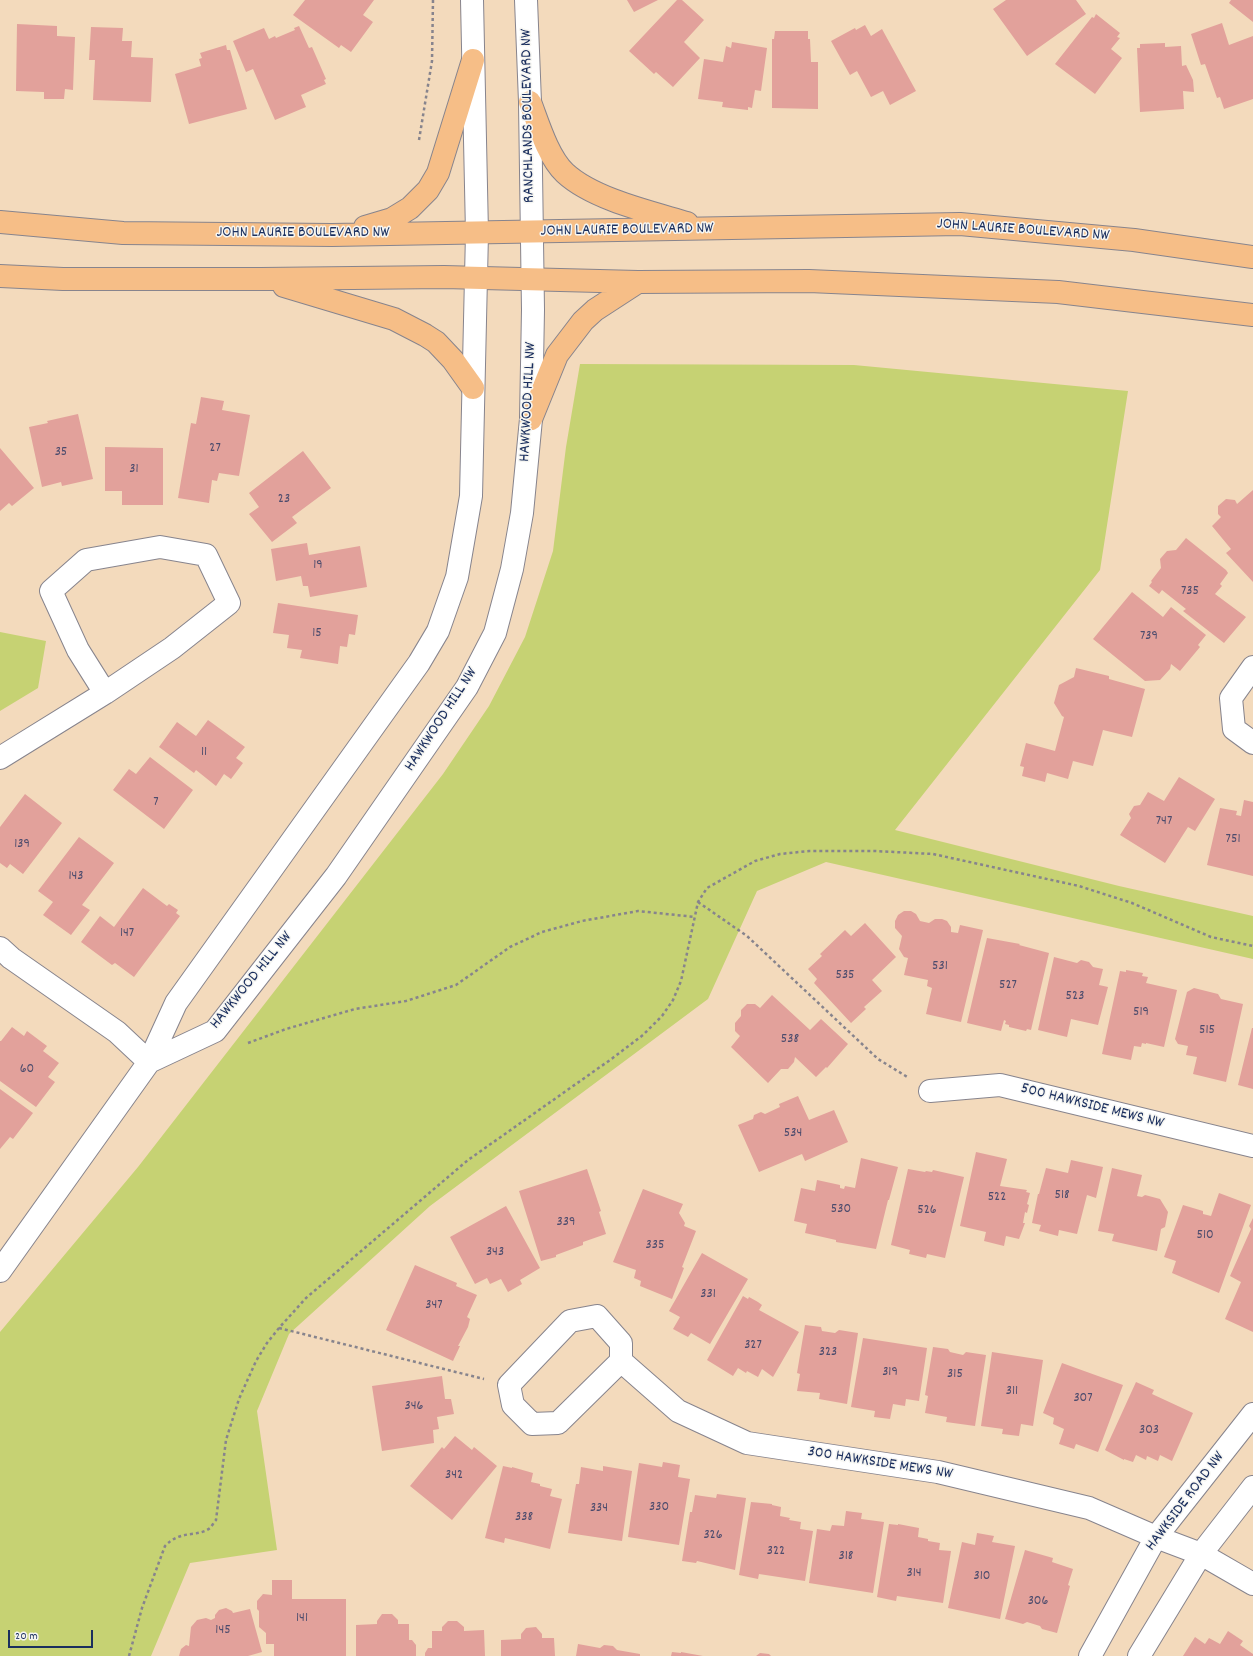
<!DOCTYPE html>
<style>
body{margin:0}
#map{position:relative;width:1253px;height:1656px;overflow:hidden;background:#f3dabc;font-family:Dekko,sans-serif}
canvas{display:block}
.scale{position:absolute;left:8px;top:1630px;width:85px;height:18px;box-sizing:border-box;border:2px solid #1b2f5e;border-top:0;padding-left:5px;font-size:12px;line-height:14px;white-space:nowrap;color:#1b2f5e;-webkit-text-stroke:3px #f6f6f2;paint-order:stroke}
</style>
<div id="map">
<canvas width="1253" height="1656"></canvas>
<div class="scale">20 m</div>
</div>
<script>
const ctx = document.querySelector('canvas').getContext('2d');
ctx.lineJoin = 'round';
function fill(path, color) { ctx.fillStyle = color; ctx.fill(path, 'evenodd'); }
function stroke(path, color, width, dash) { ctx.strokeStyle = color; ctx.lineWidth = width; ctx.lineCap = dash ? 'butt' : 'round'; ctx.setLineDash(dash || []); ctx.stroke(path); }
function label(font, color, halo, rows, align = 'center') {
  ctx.font = font + ' Dekko,sans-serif'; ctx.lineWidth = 3; ctx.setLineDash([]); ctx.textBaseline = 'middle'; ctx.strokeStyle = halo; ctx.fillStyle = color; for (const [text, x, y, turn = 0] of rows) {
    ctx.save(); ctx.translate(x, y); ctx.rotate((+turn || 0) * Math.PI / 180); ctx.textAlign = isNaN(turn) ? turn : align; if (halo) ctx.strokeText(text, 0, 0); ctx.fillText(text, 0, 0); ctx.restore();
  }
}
const green = new Path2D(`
 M580,364L854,365L1128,391L1100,570L895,830L1119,886L1253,916V959L826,862L757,891L708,999L430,1206L289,1334L257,1411L277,1550L190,1563L151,1656H0V1332L138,1167L443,774L489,706L525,637L553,551L566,447Z
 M0,632L46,641L38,688L0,711Z`);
const building = new Path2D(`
 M305,0H374L363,15L373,22L351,52L341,45L339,48L293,15Z
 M627,0H658L634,12Z
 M677,0H682L704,20L684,42L700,58L673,87L656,72L654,74L629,51Z
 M1006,0H1076L1086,14L1027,56L993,9Z
 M1231,0H1253V22L1229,3Z
 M1096,14L1120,33L1117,37L1120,38L1111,49L1122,58L1095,94L1055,64L1092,17L1094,18Z
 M1222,23L1229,45L1253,36V99L1224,109L1220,97L1217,98L1205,64L1201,65L1191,34Z
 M17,24L57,26V36L75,37L73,90L65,89L64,99H44V92L16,91Z
 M865,25L871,36L882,29L916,91L890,105L883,91L871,97L857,71L850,75L831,41L855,28L856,30Z
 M299,26L309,48L312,47L326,79L324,80L326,84L301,95L306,107L275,120L253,69L246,72L233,41L264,28L269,39L275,36L276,38L295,30L294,28Z
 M91,27L123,28L122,41H132L131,57L153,58L151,102L93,100L95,60H89Z
 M775,31H808V39H810L811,62H818V109L772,108V39H774Z
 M732,42L767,48L761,91L755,90L752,108L748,107V110L722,107L723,102L698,99L704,59L723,62L726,46L731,48Z
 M1165,43V47L1181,46L1182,66L1186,65L1193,80L1194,92L1183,91L1184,109L1140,112L1137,48H1140V44Z
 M226,45L227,50H230L247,109L189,124L175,74L201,66L199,59L202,58L200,53Z
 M201,397L224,401L222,410L250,415L239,476L219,473L217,481L212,480L209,503L178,498L191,423L196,424Z
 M78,414L93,479L62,486L61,482L42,487L29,427L48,423L47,421Z
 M105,447L163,448V505H122V491H105Z
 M0,448L34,488L12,506L9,503L0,511Z
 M303,451L331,488L292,517L297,523L272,542L249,514L259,507L249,493Z
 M1253,490V582L1226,553L1231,549L1212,526L1221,517L1218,514V506L1226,499L1235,500L1237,504Z
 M1186,538L1226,570L1228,573L1220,584L1222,586L1215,594L1246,617L1224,643L1183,611L1186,609L1162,590L1159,594L1149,586L1152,582L1151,581L1161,568L1160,559L1167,551L1176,550Z
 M307,543L309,555L360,546L367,587L310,597L308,586H303L301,576L276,581L271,549Z
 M1132,592L1163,617L1171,607L1206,635L1198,645L1200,647L1180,671L1171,664L1170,669L1160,680L1145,681L1093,639Z
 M278,603L358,615L355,635L349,634L347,647L340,646L338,664L300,658L302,650L287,648L289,635L273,633Z
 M1076,668L1109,676V679L1145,689L1132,737L1103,730L1093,766L1073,761L1068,779L1047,773L1045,782L1022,776L1024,767L1020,766L1026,743L1055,751L1064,717L1062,716L1054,703L1059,685L1074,677Z
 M208,720L245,747L236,758L243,763L231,779L224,774L216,786L196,770L194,773L159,747L177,722L196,736Z
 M150,757L193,790L164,829L113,790L129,769L136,774Z
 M1179,777L1215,799L1195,831L1188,827L1165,863L1120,835L1131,818L1129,814L1134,806L1140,805L1148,792L1164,801Z
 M25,794L62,823L23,874L10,864L7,868L0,863V827Z
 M1244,800L1253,802V876L1207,865L1220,808L1237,811L1236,815L1241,816Z
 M79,837L114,863L82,905L90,910L71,935L43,915L53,902L38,891Z
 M143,888L167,906L169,904L178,910L176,913L180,916L134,977L115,963L112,965L81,942L100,916L114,927Z
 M904,911H911L916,914L920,921L929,923L935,919H942L947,921L951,927V932L958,933L960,925L983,930L961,1022L926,1014L932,988L927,986L928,980L904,975L908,958L904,957L899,949L902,936L895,928V921L898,915Z
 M865,923L896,957L872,980L882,991L864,1007L866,1009L851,1023L814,983L817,979L808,969L822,956L820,954L845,930L851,936Z
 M987,938L1020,944L1019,945L1049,953L1031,1030L1027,1029L1026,1031L1009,1027V1025L1005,1024L1006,1021L1004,1020L1001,1031L967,1023Z
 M1054,957L1077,963L1081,960L1089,962L1093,967L1103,969L1099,985L1108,987L1098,1025L1071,1019L1067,1037L1038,1030Z
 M1126,970L1143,973L1142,976L1148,977L1146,983L1177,990L1164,1047L1146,1043V1044L1142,1043L1141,1047L1134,1046L1131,1060L1102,1054L1120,971L1126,972Z
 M1194,988L1218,994L1221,999L1243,1004L1226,1082L1193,1074L1197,1057L1186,1055L1188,1046L1178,1044L1175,1039L1187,992Z
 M772,995L810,1030L821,1019L848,1044L827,1068L826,1067L816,1077L795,1057L794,1062L788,1069H781L768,1083L731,1047L740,1036L735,1031V1023L741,1016V1010L747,1004H755L760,1008Z
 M12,1027L24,1036L27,1031L47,1046L43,1051L59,1063L48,1077L55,1082L36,1107L0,1081V1041H1Z
 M1252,1028H1253V1089L1238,1085Z
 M0,1089L33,1113L13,1139L10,1137L0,1149Z
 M798,1096L809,1120L834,1110L848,1142L805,1161L802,1154L759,1172L738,1125L753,1119L754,1115L761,1112L765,1114L780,1107L779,1104Z
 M976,1152L1007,1159L1000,1186L1027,1190L1026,1192L1030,1193L1027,1204L1029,1205L1027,1213L1025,1212L1023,1223H1025L1019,1239L1006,1236L1004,1246L984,1241L986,1232L960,1226Z
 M861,1158L898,1167L889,1200H888L876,1249L836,1242V1240L805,1233L807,1224L794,1221L801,1188L815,1191L817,1180L840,1185V1188L844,1189L845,1186L855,1188Z
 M1071,1160L1103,1167L1096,1198L1087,1195L1077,1234L1059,1230L1058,1236L1039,1231L1041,1225L1032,1223L1038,1194H1039L1046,1168L1068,1173Z
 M1112,1168L1142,1175L1137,1196L1142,1197L1145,1195L1160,1199L1168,1212L1165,1227L1161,1229L1157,1251L1112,1241L1114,1234L1098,1231Z
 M587,1169L601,1211L599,1212L606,1234L583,1242V1245L556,1255V1257L541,1261L519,1191Z
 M908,1169L925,1172L926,1171L932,1172L933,1170L964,1177L945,1258L927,1254L926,1258L909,1254L910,1250L891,1245Z
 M643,1189L683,1204L679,1213L685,1223L684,1226L696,1231L682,1267L684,1268L672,1299L640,1286L641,1281L634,1278L636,1270L613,1262Z
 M1219,1193L1251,1205L1219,1293L1172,1273L1176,1261L1164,1257L1183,1205L1203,1211V1214L1211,1216Z
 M506,1206L540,1268L520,1280L522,1284L508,1292L501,1279L490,1284L487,1278L475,1284L450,1237Z
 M1253,1218V1332L1225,1319L1241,1282L1230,1276L1251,1229L1249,1226Z
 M702,1253L748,1279L710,1344L691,1333L688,1337L673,1329L680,1317L669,1311Z
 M415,1265L457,1283L456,1286L477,1295L467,1317L470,1319L468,1327L458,1346H460L453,1361L386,1330Z
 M743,1296L748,1299L749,1297L758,1302L762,1305L759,1310L799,1332L773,1377L762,1369L758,1377L747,1371L746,1373L738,1368L733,1376L707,1360Z
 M805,1325L821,1327L822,1331L835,1333L839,1330L858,1333L847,1404L819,1399L820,1393L797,1391L800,1374L797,1373Z
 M863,1338L927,1348L919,1401L906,1399L905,1406L893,1404L890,1419L874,1417L875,1411L851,1407Z
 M933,1347L948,1349L950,1352L963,1355L966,1352L986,1355L975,1426L946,1422L947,1417L925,1413L928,1396L925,1395Z
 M992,1352L1043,1360L1033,1426L1021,1424L1019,1436L1002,1434L1003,1429L981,1426Z
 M1062,1363L1123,1385L1098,1452L1076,1444L1074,1449L1059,1444L1064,1429L1053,1424L1054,1418L1043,1413Z
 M442,1376L445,1399H451L454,1414L437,1417L439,1429L433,1430L434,1443L382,1451L372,1386Z
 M1136,1382L1154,1390L1152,1394L1193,1413L1172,1461L1160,1455L1158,1461L1147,1456L1146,1460L1136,1455L1133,1462L1124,1459V1460L1105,1450Z
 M455,1436L472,1450L474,1447L497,1466L452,1520L410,1486L442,1447L444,1449Z
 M663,1462L680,1465L678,1477L690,1479L679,1545L628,1537L639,1463L662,1467Z
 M503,1466L512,1468V1467L533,1473L531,1482L540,1484V1486L552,1489L550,1496L562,1499L550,1549L505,1538L504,1543L485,1538Z
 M603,1466L632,1471L622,1541L568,1533L576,1484H579L581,1467L603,1471Z
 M717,1494L746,1498L735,1570L697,1561L696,1563L682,1561L690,1512H692L695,1495L716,1498Z
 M751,1502L772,1504V1505L781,1507L780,1516L790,1518L789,1520L801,1522L800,1529L813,1531L805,1581L759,1574L758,1579L739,1575Z
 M846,1511L862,1513L861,1519L884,1522L873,1593L809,1583L817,1529L830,1531L832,1525L844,1526Z
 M889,1524L898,1525V1524L919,1528L918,1537L928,1539V1541L940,1543L939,1550L951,1551L943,1603L897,1596L896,1601L877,1597Z
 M977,1533L994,1536L992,1542L1015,1546L1000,1619L948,1608L962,1542L975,1545Z
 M1025,1550L1053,1558L1052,1562L1073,1569L1068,1585L1070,1586L1057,1633L1042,1629L1040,1626L1027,1622L1023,1624L1005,1619Z
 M272,1580H292V1599H346V1656H274V1644H266V1633L259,1627V1611L257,1609V1601L263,1594L272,1595Z
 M226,1608L232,1611L233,1613L250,1609L262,1652L248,1656H179L181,1649L186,1645L189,1646L191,1627L197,1620L206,1618L211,1620L215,1618V1615L219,1610Z
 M382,1614H392L398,1620V1624H409V1640H412L416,1645V1656H356V1625L377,1624V1621Z
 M448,1621H457L464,1627V1631L484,1630L485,1656H425V1653L428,1648H432V1631H442V1627Z
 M536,1627L542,1634V1638H554L555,1656H501V1640L521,1639V1634L526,1628Z
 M1228,1631L1243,1641L1240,1645L1253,1654V1656H1183L1195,1637L1205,1644L1209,1638L1220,1644Z
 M578,1644L600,1648L604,1645L613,1646L617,1650L640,1654V1656H576Z
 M672,1652L681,1653V1652L703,1656H671Z
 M760,1653L769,1654L771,1656H756Z`);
const path = new Path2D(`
 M419,140L432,61L433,0
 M698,902L747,936L878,1059L909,1078
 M248,1043L286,1029L355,1009L406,1001L456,985L510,947L542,932L582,921L638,911L695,917
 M279,1328L484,1379
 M129,1656L142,1608L165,1546C181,1529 197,1538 210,1528C212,1526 214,1522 216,1520L226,1440L239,1399L256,1361L267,1343L279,1328L306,1298L468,1160L610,1060L643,1035L662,1016L673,1000L681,981L698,902L707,888L755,861L780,854L809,851H875L933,854L1079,886L1132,903L1211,937L1253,946`);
const minor = new Path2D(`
 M1253,667L1231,698L1234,729L1253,743
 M0,758L105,693L172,648L229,603L206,555L160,547L86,560L51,591L78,650L105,693
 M0,948L11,958L117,1032L149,1062
 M149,1062L215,1031L336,876L467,687L495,633L512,569L522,513L531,419L533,310L530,102L526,0
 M930,1091L1000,1085L1253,1146
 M0,1271L149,1062L176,1003L419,663L438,631L457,577L471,496L477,233L472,0
 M621,1361L558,1423L532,1424L513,1405L509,1385L570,1321L597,1316L621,1343V1361L678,1411L747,1443L938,1472L1089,1508L1156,1537L1201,1554L1253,1584
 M1090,1656L1156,1537L1253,1414
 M1139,1656L1201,1554L1253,1487`);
const major = new Path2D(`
 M530,102C538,123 548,157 565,173C593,199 650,212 687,223
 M0,222L123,233L332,235L960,224L1134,240L1253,257
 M365,227L392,219L410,208L428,190L438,173L473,60
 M0,276L63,279H261L444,277L638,282L809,281L1058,292L1253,315
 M284,286L394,319L425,335L436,342L453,360L473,388
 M531,419L557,355L583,321L595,310L638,282`);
const numberNames = [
 ["27",215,449],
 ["35",61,453],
 ["31",134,470],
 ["23",284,500],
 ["19",318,566],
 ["735",1190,592],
 ["15",317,634],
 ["739",1149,637],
 ["11",204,753],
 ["7",156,803],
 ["747",1164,822],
 ["751",1233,840],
 ["139",22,845],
 ["143",76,877],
 ["147",127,934],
 ["531",940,967],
 ["535",845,976],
 ["527",1008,986],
 ["523",1075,997],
 ["519",1141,1013],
 ["515",1207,1031],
 ["538",790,1040],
 ["60",27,1070],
 ["534",793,1134],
 ["518",1062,1196],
 ["522",997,1198],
 ["530",841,1210],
 ["526",927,1211],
 ["339",566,1223],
 ["510",1205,1236],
 ["335",655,1246],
 ["343",495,1253],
 ["331",708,1295],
 ["347",434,1306],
 ["327",753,1346],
 ["323",828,1353],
 ["319",890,1373],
 ["315",955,1375],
 ["311",1012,1392],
 ["307",1083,1399],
 ["346",414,1407],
 ["303",1149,1431],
 ["342",454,1476],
 ["330",659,1508],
 ["334",599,1509],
 ["338",524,1518],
 ["326",713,1536],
 ["322",776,1552],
 ["318",846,1557],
 ["314",914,1574],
 ["310",982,1577],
 ["306",1038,1602],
 ["141",302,1619],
 ["145",223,1631]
];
const streetNames = [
 ["RANCHLANDS BOULEVARD NW",529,116,-91],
 ["JOHN LAURIE BOULEVARD NW",627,231,-1],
 ["JOHN LAURIE BOULEVARD NW",1023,231,4],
 ["JOHN LAURIE BOULEVARD NW",303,234],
 ["HAWKWOOD HILL NW",529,402,-87],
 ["HAWKWOOD HILL NW",442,720,-57],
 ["HAWKWOOD HILL NW",252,981,-51],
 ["500 HAWKSIDE MEWS NW",1092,1107,14],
 ["300 HAWKSIDE MEWS NW",880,1464,9],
 ["HAWKSIDE ROAD NW",1186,1502,-53]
];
fill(green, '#c6d273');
fill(building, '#e2a19b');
stroke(minor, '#87848d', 24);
stroke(major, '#87848d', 24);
stroke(path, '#87848d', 2.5, [3, 3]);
stroke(minor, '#fff', 22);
stroke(major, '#f6be87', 22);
label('14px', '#4d4c6d', null, numberNames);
label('16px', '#1b2f5e', '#f6f6f2', streetNames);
</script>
